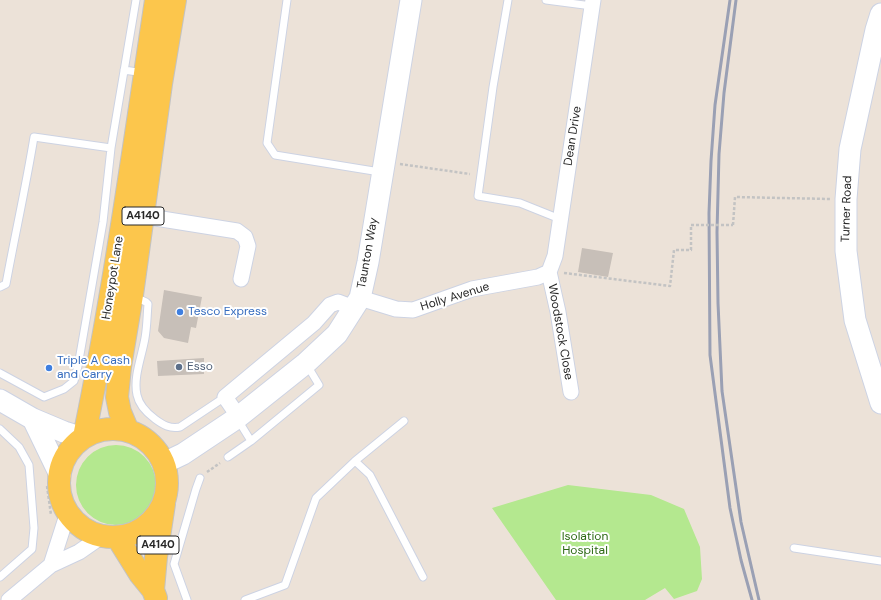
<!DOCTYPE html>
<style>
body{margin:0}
canvas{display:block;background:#ece2d8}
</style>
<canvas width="881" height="600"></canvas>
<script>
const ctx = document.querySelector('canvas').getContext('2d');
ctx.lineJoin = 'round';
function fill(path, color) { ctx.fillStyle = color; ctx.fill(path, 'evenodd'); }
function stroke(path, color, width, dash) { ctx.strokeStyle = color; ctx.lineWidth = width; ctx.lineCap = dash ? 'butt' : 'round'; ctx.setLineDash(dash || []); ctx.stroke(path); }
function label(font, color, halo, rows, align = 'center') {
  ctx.font = font + ' "DM Sans",sans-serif'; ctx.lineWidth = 4; ctx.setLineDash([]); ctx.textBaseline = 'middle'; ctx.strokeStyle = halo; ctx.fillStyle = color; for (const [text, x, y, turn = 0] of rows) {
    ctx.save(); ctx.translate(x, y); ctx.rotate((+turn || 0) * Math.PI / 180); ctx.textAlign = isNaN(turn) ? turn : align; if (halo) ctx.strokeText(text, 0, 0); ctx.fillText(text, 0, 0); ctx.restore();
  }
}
const green = new Path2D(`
 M76 485a40 40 0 1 1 80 0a40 40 0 1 1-80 0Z
 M568,485L651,495L684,509L700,547L702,579L697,591L674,599L665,588L645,600H556L492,508Z`);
const building = new Path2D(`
 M582,248L613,253L608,277L578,272Z
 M164,290L202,297L196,328L191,327L188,343L164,338L158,331Z
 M204,358V374L158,376L157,361Z`);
const path = new Path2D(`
 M400,164L470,174
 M733,225L735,197L830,199
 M564,273L670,286L674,250H691V225
 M207,472L220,463
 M47,486L51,515`);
const lane = new Path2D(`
 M287,0L267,143L275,155L380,172
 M508,0L493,87L478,196L520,203L560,219
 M546,0L592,6
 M124,70L144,73
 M0,287L6,284C15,235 26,186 34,137L111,148
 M135,297L146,302L148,304C147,316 147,327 145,338C142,356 133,377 137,395C139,405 147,413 155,419C163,425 170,429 180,427L225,397
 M0,373L44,397L64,389L74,381L78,366L103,222L111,148L136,0
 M238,420L251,441
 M0,429L19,447L29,465L34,528L32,549L0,577
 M228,457L251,441L319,385L307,365
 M355,461L370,475L423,577
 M794,548L881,561
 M187,600L174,564L196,489L200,478
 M245,600L285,585L316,498L355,461L404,421`);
const street = new Path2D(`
 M143,216L237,231L245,237L248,246L241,279
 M549,272L555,256L593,0
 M549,272L558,312L571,392
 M360,298L396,309L413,310L472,289L538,277L549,272
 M237,418L234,410L225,397L314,323L330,305L338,302L354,308
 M51,565L68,512
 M9,600L51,565L79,552L102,536`);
const secondary = new Path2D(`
 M881,14L876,30L850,149L846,199V251L855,320L881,403
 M0,400L33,419L64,432L83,438
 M33,419L60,475
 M164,463L183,454L237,418L306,363L337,334L360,298L368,262L411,0`);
const primary = new Path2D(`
 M59 483a54 54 0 1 1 108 0a54 54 0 1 1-108 0Z
 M128,431L120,412L117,397L120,367L132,295L161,84L175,0
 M84,437C114,292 134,146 156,0
 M117,537L140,574L153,590L156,598
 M153,590L156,557L164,504`);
const rail = new Path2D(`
 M730,0L715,105L711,161L709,213L710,355L730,508L741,560L752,600
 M736,0L724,93L719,154L717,232L718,303L722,391L741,522L759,600`);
const pathBridge = new Path2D(`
 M691,225H733`);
const markers = [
 [180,312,4,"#3f7fe0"],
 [179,367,4,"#5c6f8a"],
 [49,368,4,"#3f7fe0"]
];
const shields = [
 [143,216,42],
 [158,545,42]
];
const shieldNames = [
 ["A4140",143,216],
 ["A4140",158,545]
];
const streetNames = [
 ["Dean Drive",573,136,-81],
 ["Turner Road",847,209,-88],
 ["Taunton Way",368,253,-80],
 ["Honeypot Lane",113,278,-81],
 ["Holly Avenue",455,297,-17],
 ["Woodstock Close",560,332,80]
];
const shopNames = [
 ["Tesco Express",188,312],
 ["Triple A Cash",57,361],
 ["and Carry",57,375]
];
const serviceNames = [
 ["Esso",187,367]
];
const parkNames = [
 ["Isolation",585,537],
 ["Hospital",585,551]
];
fill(green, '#b4e88f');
fill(building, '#c7bfb8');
stroke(lane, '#cdd3e3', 9);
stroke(street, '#cdd3e3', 17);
stroke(secondary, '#cdd3e3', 23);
stroke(primary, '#c3c3c3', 24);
stroke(path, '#c3c3c3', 2.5, [3, 2]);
stroke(lane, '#fff', 7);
stroke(street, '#fff', 15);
stroke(secondary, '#fff', 21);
stroke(primary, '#fcc64c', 22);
stroke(rail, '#9aa0b4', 3);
stroke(pathBridge, '#c3c3c3', 2.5, [3, 2]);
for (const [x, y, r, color] of markers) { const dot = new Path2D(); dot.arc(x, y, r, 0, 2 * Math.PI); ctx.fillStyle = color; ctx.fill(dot); stroke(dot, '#fff', 1.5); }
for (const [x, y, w] of shields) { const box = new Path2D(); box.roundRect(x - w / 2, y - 9, w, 18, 3); ctx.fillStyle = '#fff'; ctx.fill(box); stroke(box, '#282828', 1); }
label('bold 11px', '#282828', null, shieldNames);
label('12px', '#282828', '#fff', streetNames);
label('12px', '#366cbe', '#fff', shopNames, 'left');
label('12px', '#4e5e75', '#fff', serviceNames, 'left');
label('12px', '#2c6913', '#fff', parkNames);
</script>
